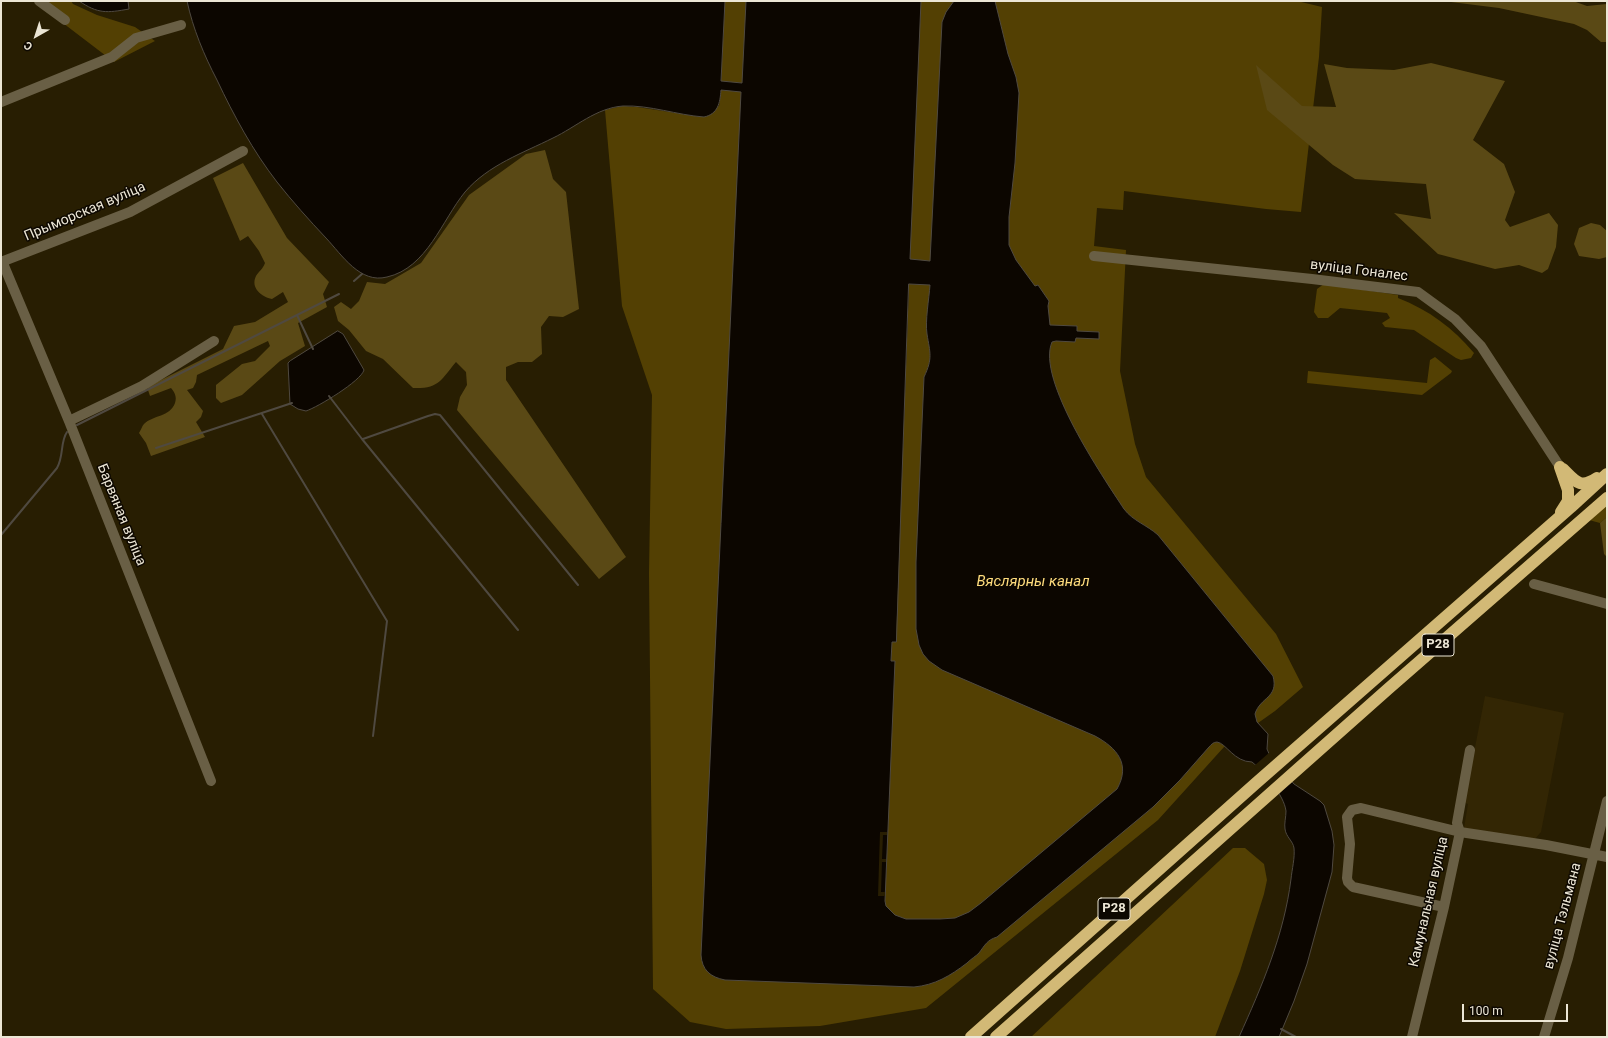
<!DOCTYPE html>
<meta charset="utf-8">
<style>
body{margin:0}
#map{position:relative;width:1608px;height:1038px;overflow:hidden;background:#281e02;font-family:Roboto,sans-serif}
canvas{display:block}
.frame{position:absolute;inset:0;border:2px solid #ece6d5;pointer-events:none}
.north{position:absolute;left:16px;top:16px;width:40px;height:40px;-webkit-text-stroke:3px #0d0801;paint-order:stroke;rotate:219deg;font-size:11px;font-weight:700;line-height:16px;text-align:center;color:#ece6d5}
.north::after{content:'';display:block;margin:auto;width:14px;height:18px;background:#ece6d5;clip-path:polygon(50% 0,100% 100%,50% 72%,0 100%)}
.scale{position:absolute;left:1462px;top:1004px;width:106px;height:18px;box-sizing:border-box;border:2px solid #ece6d5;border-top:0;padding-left:5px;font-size:12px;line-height:14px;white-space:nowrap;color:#ece6d5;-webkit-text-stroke:3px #0d0801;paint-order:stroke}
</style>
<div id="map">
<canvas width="1608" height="1038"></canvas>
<div class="frame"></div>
<div class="north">С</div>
<div class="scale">100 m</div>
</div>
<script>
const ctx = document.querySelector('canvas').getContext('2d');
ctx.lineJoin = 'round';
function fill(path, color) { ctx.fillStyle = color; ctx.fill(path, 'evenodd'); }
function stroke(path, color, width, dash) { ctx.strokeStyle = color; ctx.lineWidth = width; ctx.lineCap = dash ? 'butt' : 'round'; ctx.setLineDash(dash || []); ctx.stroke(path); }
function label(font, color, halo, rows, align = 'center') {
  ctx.font = font + ' Roboto,sans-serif'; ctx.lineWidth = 3; ctx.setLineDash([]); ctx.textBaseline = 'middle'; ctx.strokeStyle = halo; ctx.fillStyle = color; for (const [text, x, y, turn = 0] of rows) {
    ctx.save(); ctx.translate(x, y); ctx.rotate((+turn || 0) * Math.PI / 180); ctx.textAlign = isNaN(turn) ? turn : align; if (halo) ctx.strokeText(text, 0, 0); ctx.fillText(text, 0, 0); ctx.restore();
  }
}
const built = new Path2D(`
 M1485,696L1564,713L1541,832L1534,840L1464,828L1468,804L1463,802L1469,778Z`);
const green = new Path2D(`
 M34,1H71L73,4L97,15L135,27L155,41L114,62Z
 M725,1H1297L1322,7L1319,57L1301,212L1266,209L1124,191L1123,210L1097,208L1094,246L1126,250L1120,371L1135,444L1146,477L1276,634L1303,687L1275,711L1224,747L1158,820L926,1008L820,1026L726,1029L690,1022L653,989L649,573L652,395L622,306L605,110L622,106L637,107L696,116L719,106L720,100Z
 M1324,284L1398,295V298C1429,310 1453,328 1474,353L1471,358L1461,360L1456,358L1414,330L1385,327L1382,323L1390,318L1387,313L1340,308L1328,318H1318L1314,312L1317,289Z
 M1435,357L1452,371L1451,373L1422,395L1307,383L1308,371L1427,383L1430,360Z
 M1607,504V517L1600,523L1589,520Z
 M1233,848H1245L1264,864L1267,880L1264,894L1240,971L1215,1037H1031Z`);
const forest = new Path2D(`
 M1443,1H1573L1587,6L1607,4V42H1601L1587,30L1574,24L1499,8Z
 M1431,63L1505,81L1473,140L1504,164L1515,192L1505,220L1510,227L1549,213L1558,225L1556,247L1548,269L1542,273L1519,265L1495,269L1438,254L1394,213L1431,219L1426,184L1355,179L1333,165L1267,110L1256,65L1302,106L1336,107L1324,64L1347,68L1394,70Z
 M545,150L553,179L566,192L579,309L563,317L549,316L541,327L542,354L532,362H518L506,367V380L626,557L599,579L457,410L460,397L467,385L466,372L456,362C441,380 439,389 413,388L383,359L366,351L349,330L338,321L334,307L341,302L351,309L359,301L367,282L385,284L421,263L469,195L526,154Z
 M243,163L287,238L329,282L323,294L327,307L298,323L305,346L280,361L242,395L221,403L216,398V385L242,364L255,361L270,346L268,341L197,375L196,382L193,388L187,390L203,411L201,417L196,422L205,437L151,456L146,443L139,433C141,430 142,426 144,424C153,415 170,417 175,403C177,397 175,393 171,388L150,396L147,387L223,349L234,326L255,322L288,302L283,292L272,299C262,297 250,288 256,276C259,271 263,269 265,263L259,251L248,236L240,241L213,178Z
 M1591,223L1600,225L1607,231V257L1599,259L1579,256L1574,244L1579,228Z
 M1607,517V557L1604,554L1600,523Z`);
const water = new Path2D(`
 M79,1H128L129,9C107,13 98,14 79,1Z
 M187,1H725L721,81L742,83L746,1H921L910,259L930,261L942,22L946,12L954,1H995L1008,54L1016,77L1019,93L1015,163L1009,217V245L1016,260L1035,286L1038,285L1049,301L1048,306L1050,325L1077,326V331L1099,332V339L1076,338L1075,342L1056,341L1052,342C1036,379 1103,477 1124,509C1133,521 1147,525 1158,535L1273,676C1279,698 1260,697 1255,714L1257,722L1268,734L1267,749L1270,756L1294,784L1320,801L1324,805L1332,831L1334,845L1332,872L1307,964L1294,1001L1279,1037H1239C1262,986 1284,935 1291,879C1292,869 1295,858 1294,848C1293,841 1286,837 1285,829C1284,824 1286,817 1286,811C1284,795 1264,772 1252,762C1234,762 1226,743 1217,742C1213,742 1211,745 1209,747L1180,780L1153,807L997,937C987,940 985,945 979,953C976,956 971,959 967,963C950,976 935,985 914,987L725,980C710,977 702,970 701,955L741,92L721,90C720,103 718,114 704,117C677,115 650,105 623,106C596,108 576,127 553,138C523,153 488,165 465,192C442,220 427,268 387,277C360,284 342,255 326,238C309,220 292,201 277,182C253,151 234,116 217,80C204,55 193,29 187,1ZM909,284L930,285C929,299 925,321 927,334C930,353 933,358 924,377L916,562V629L919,645L923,654L929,661L942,670L1095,736C1117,748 1131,764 1117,789L981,903L969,912L955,918L940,919H906L895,915L886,906L885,901L895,661H891L892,642H896Z
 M338,331L343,334L364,370C361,381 318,407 306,411L298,409L290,404L288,363L290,361Z`);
const pier = new Path2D(`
 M1270,752L1293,779L1277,795L1254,766Z
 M880,832H887V835H883L882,859H886V862H882L881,892H885V896H878Z`);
const stream = new Path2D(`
 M354,281L362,274
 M297,315L313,349
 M329,396L362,439L518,630
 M262,414L387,621L373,736
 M77,425L339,294
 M363,439L428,416L435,414L440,415L578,585
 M156,448L292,403
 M1,535L57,468C64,456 60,442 67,432
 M1281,1029L1296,1037`);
const minor = new Path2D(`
 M39,1L65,20
 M1,102L112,57L136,38L181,25
 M1094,256L1312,279L1418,292L1455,319L1481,346L1560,467
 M2,261L69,421L211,781
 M1,262L130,212L243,151
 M69,421L142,386L214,341
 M1534,584L1607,604
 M1444,907L1353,887L1348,882L1347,878L1350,844L1347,817L1352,810L1361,808L1460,832L1546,845L1607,857
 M1412,1037L1444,907L1460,832L1457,823L1470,750
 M1544,1037L1568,958L1607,801`);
const highway = new Path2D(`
 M1560,467L1568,490V501L1561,512
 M1563,469C1576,482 1580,489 1597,478
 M971,1037L1255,784L1571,507L1607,474
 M996,1037L1388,689L1607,498`);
const shields = [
 [1438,645,32],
 [1114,909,32]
];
const shieldNames = [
 ["Р28",1438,645],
 ["Р28",1114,909]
];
const streetNames = [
 ["Прыморская вуліца",85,212,-23],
 ["вуліца Гоналес",1359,271,7],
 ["Барвяная вуліца",121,515,68],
 ["Камунальная вуліца",1429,902,-77],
 ["вуліца Тэльмана",1563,916,-75]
];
const waterNames = [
 ["Вяслярны канал",1033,582]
];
fill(built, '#332604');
fill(green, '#534003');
fill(forest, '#5a4915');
fill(water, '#0c0600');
stroke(water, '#4f4940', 1);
fill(pier, '#281e02');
stroke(stream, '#4f4940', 2);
stroke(minor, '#695f45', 10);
stroke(highway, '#d2b976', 12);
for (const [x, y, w] of shields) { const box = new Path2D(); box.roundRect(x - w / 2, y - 11, w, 22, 3); ctx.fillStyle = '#0d0801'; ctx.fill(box); stroke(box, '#ece6d5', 1); }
label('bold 13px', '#ece6d5', null, shieldNames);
label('14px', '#ece6d5', '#0d0801', streetNames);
label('italic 15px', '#ffdc7d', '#0d0801', waterNames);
</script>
